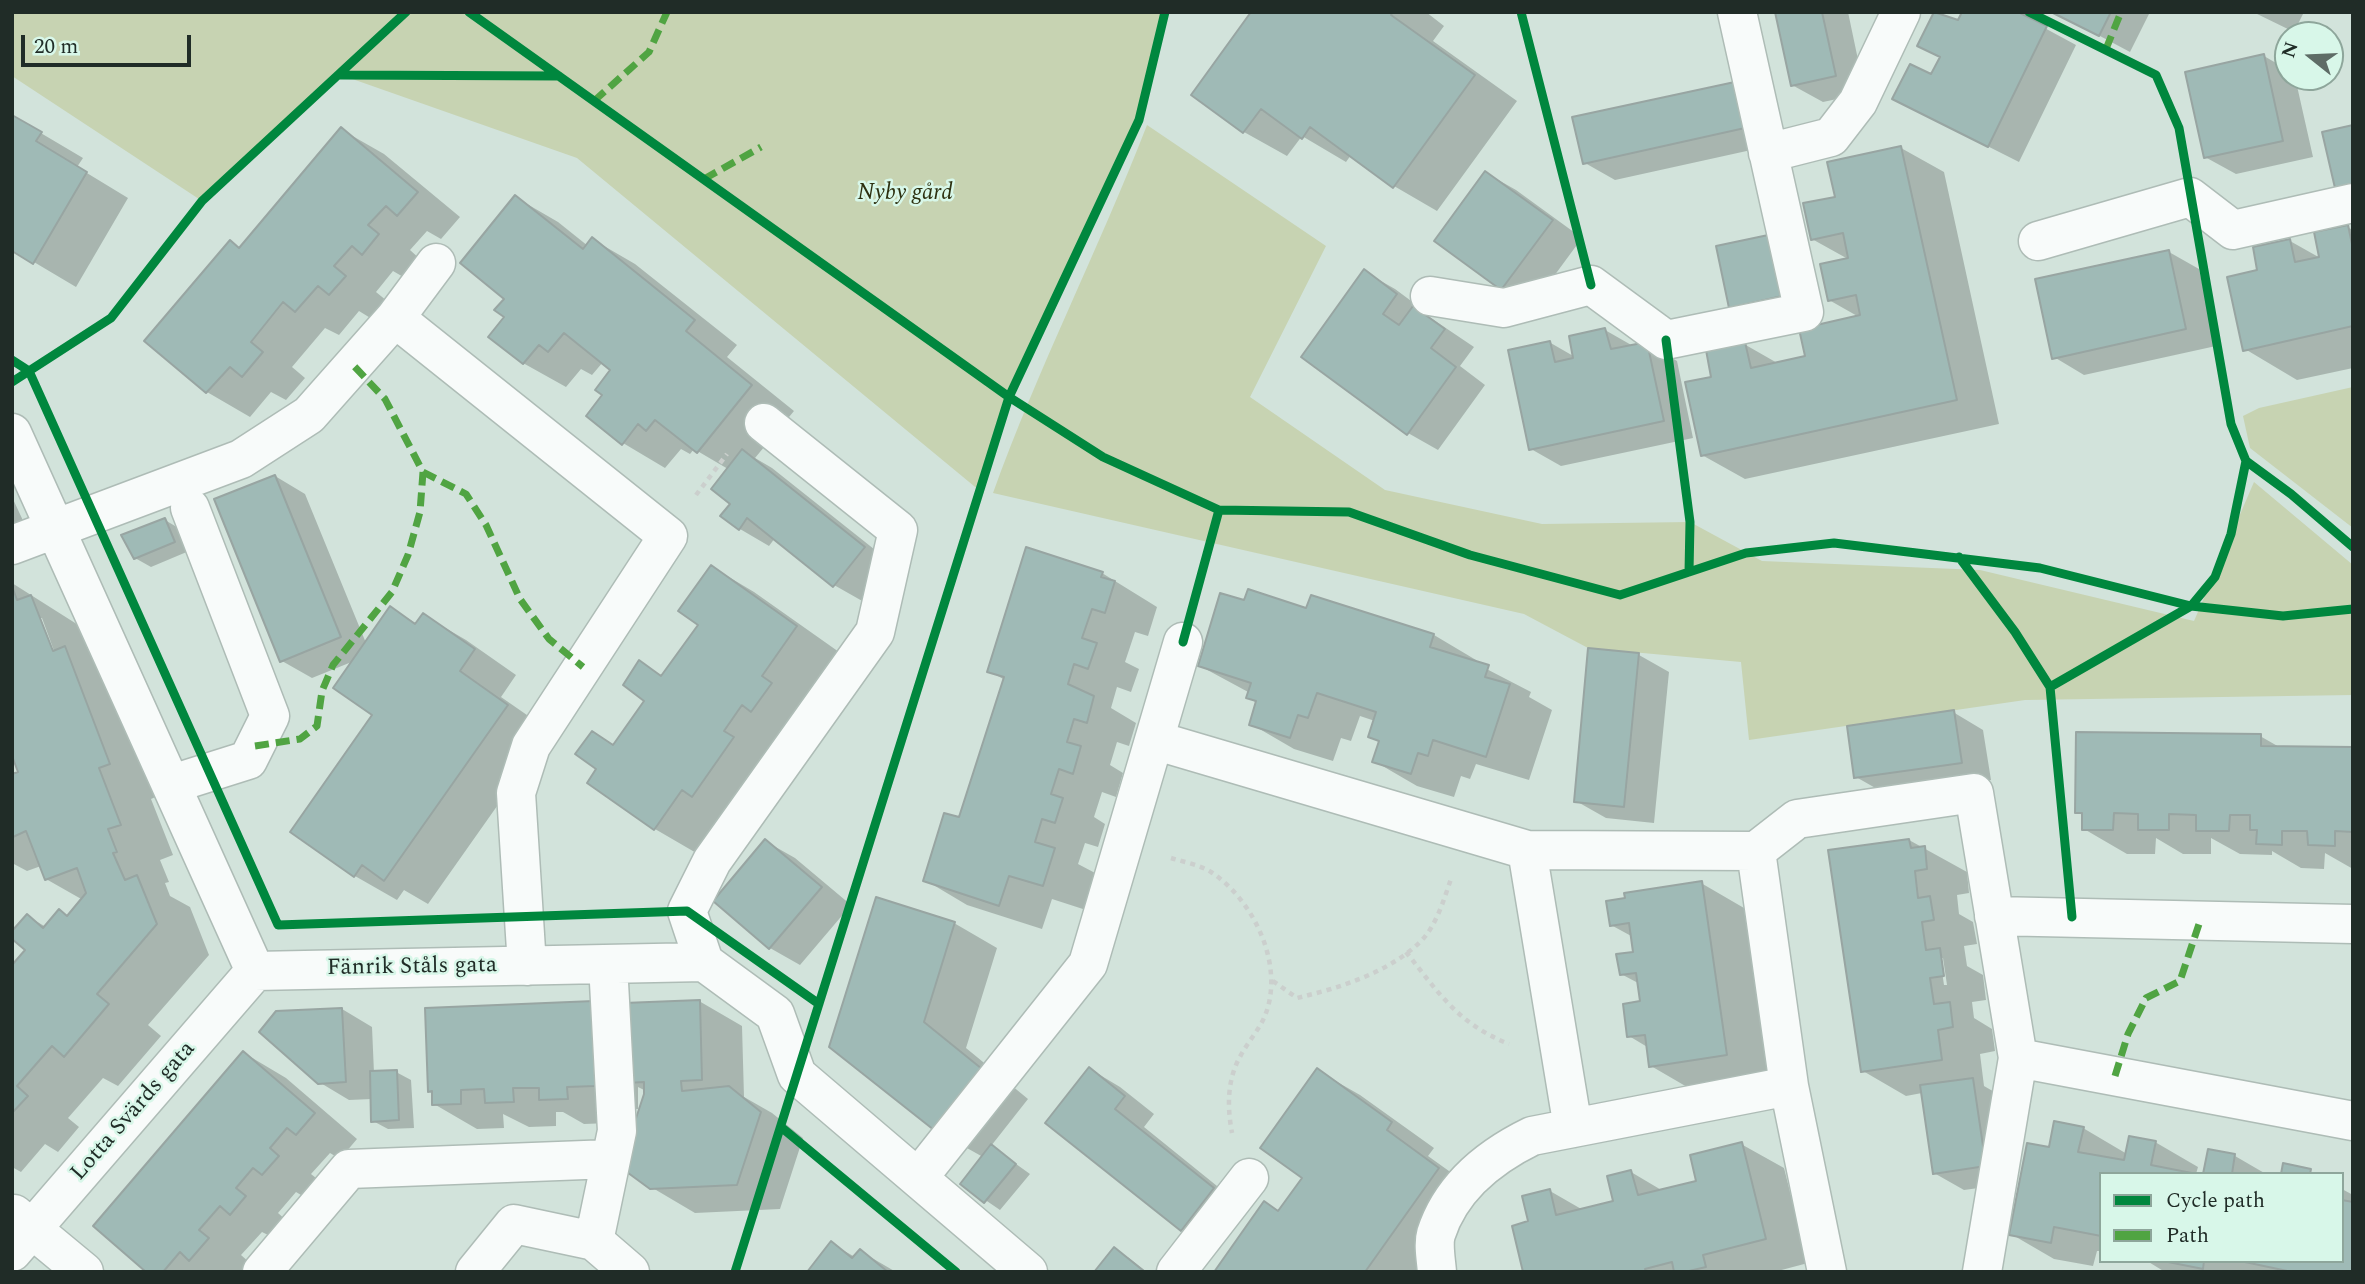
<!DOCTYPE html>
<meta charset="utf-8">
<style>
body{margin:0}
#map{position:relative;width:2365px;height:1284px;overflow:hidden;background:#d2e3db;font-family:Spectral,serif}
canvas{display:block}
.frame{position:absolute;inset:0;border:14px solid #202c27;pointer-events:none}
.legend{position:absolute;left:2099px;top:1172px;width:245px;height:91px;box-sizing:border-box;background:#d8f7e9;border:2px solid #8ea69b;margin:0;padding:9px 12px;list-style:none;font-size:21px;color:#202c27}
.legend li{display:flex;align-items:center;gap:14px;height:35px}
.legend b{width:35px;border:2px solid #8ea69b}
.north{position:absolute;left:2274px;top:21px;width:70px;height:70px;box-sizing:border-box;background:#d8f7e9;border:2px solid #8ea69b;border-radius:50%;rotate:288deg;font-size:19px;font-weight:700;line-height:28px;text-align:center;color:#202c27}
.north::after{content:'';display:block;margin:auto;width:24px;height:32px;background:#5e6c66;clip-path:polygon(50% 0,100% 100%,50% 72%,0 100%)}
.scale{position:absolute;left:21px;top:35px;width:170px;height:32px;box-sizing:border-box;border:4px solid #202c27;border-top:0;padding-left:9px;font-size:21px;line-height:24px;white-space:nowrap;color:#202c27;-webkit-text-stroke:5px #d8f7e9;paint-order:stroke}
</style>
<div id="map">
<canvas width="2365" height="1284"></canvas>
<div class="frame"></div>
<ul class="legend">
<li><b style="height:9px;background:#00873e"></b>Cycle path</li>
<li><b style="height:9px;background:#50a442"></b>Path</li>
</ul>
<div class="north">N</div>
<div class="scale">20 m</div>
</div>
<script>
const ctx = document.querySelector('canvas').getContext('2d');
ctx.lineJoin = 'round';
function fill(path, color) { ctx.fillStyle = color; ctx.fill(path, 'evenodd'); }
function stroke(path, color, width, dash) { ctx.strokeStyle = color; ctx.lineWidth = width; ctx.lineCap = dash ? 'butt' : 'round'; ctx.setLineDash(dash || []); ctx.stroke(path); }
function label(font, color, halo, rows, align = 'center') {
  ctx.font = font + ' Spectral,serif'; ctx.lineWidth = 5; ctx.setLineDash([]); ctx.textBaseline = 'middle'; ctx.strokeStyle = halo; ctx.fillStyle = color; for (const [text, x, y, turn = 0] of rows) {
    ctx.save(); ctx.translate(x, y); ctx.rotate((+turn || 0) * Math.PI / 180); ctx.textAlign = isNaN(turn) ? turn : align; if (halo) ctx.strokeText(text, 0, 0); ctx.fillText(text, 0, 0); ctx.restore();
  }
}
const green = new Path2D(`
 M12,12H1165L1139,120L1009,397L980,491L577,158L341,75L202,201L12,76Z
 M1147,125L1326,246L1250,397L1385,490L1542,524L1690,522L1762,561L1980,570L2194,621L2254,482L2353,565V695L2025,700L1749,740L1741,662L1588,648L1524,614L993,493C1038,368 1099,249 1147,125Z
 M2353,387V528L2250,448L2243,416L2259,408Z`);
const shadow = new Path2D(`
 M1253,12H1426L1444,26L1433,41L1517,101L1437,211L1394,186L1351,155L1346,162L1302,136L1287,156L1244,132L1193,94Z
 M1777,12H1848L1865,93L1823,102L1792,85Z
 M1936,12L1958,23L2015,12L2076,45L2019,162L1894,99L1932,77L1941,58L1920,46Z
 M2055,12H2150L2130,52Z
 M2253,12H2304L2294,32Z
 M2264,56L2288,70V77H2295L2313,157L2236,174L2205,157Z
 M1744,82L1783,143L1615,180L1585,163Z
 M12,116L83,158L77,167L128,198L76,287L12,249Z
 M342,130L384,154L460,217L441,239L427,231L410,250L421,260L405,278L393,271L376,292L387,301L372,319L359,311L339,335L325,328L292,367L305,378L286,400L271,392L250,417L207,392L147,341L230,243L241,249Z
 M1901,148L1944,172L1999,424L1745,479L1702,455L1713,378L1744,344L1779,364L1807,358L1859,317L1829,300L1848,259L1812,239L1837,198Z
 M1486,173L1516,190L1582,238L1532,306L1502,288Z
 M515,197L558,222L588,246L592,239L635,264L737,345L727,357L794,411L755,458L772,468L894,565L864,602L834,585L775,538L769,546L740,529L728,469L694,449L690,454L681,449L665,468L623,443L605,395L613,370L603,362L592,375L581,369L566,387L523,363L506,317Z
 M2347,227L2353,230V368L2297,380L2245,349L2259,272L2290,241L2322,259Z
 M2169,252L2199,269L2216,346L2084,375L2054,357Z
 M1365,272L1395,289L1426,312L1425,314L1474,347L1460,366L1485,385L1438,450L1408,433L1303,357Z
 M1605,330L1633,346L1647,343L1677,361L1693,438L1561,466L1531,449L1549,342L1575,357Z
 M275,476L305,494L366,643L391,608L417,624L423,615L466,640L516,675L501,697L550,731L428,904L404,890L397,900L355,876L374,714L354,661L312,678L282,661Z
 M12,497L33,542L12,550Z
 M165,520L180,529L189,551L151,567L135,558Z
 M712,567L754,592L839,652L698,854L655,829L589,782L599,769L592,733L615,746L647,700L640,663L663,676L700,625Z
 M1102,573L1157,607L1148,636L1135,632L1125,662L1139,669L1131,692L1117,687L1111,708L1136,723L1129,746L1117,742L1110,765L1123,773L1116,797L1102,792L1094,817L1105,824L1098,847L1085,843L1078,864L1097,874L1086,910L1052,899L1042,929L967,905L925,880L960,820L1005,680L989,671Z
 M12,583L83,628L162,794L151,799L173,855L160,860L169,882L165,883L170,896L190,907L209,955L148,1025L161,1036L118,1086L103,1078L68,1118L79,1127L58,1152L45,1144L21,1172L12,1167V967L28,950L27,916L46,927L60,911L69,917L83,900L46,879L41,866L27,871L12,863V776L21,773L12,751ZM38,618H42L57,659L54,660Z
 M1312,597L1434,635L1476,660L1475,663L1531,692L1529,697L1552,710L1529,780L1476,764L1470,779L1461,776L1454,797L1417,786L1374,761L1380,742L1370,737L1375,721L1360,716L1351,741L1341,738L1333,761L1294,749L1251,724L1257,703L1248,697L1250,693L1200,666L1245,603L1308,610Z
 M1590,650L1639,655L1669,672L1654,823L1606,818L1576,801Z
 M1953,712L1983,730L1991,780L1886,794L1856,777Z
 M2260,736L2281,748L2353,749V869L2325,853L2324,869L2301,868L2272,851V855L2240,854L2211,838V854H2183L2156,838L2155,854H2127L2084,829V816L2077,812Z
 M1909,840L1967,872L1969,893L1957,895L1959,914L1973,922L1977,944L1964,946L1967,966L1983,975L1986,1000L1972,1002L1974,1018L1992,1029L1995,1051L1980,1054L1984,1086L2003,1097L2015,1183L1964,1190L1934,1173L1922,1093L1906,1096L1863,1071ZM1940,958H1943L1947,985H1944Z
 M765,841L795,858L851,905L800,965L770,948Z
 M1701,883L1744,908L1769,1079L1694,1091L1651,1066L1649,1048L1629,1036L1642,1003L1640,984L1621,974L1635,953L1633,937L1611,925Z
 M954,923L997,948L966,1048L1028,1099L991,1146L1030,1174L1000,1210L962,1184L983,1157L940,1133L831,1046Z
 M699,1001L742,1026L744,1097L772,1113L803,1138L780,1209L695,1213L651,1187L646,1091L638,1087V1109L609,1110L610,1123L584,1124L563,1112H556V1126L529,1127L503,1114L504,1128L477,1129L434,1104L433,1093L429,1090L626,1022Z
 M342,1009L372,1027L374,1073L396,1072L411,1080L414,1128L388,1129L373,1121L372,1099L349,1100L319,1082Z
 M244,1053L286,1078L357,1139L340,1159L330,1153L311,1174L321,1182L306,1198L296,1192L278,1213L288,1222L274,1238L262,1232L241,1255L250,1263L243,1272H149Z
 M1090,1069L1120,1087L1154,1114L1144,1127L1243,1207L1212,1247L1182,1230Z
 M1318,1071L1360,1095L1434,1148L1428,1156L1481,1194L1425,1272H1216L1279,1212L1304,1177Z
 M2083,1128L2127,1154L2155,1142L2198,1167L2196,1174H2101V1251H2097L2093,1266L2054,1259L2011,1234L2050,1149Z
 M1741,1144L1784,1168L1808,1263L1774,1272H1525L1530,1223L1550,1191L1583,1210L1615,1202L1631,1172L1663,1191L1698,1182Z
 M2235,1156L2266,1174H2204Z
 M2342,1189L2353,1195V1272H2165L2147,1261H2342Z
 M832,1244L855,1257L860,1251L896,1272H809Z
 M1114,1249L1129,1258L1147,1272H1096Z`);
const building = new Path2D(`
 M1251,12H1393L1391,15L1475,75L1393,188L1310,127L1302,139L1261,109L1243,133L1191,95Z
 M1775,12H1822L1836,76L1791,86Z
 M1934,12L1958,20L1962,12H2018L2047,26L1988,147L1892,99L1910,64L1931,74L1940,57L1917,46Z
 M2051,12H2111L2099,36Z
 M2264,54L2283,141L2204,158L2185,72Z
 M1744,80L1754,126L1583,164L1572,117Z
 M12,115L42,132L36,141L87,172L33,264L12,251Z
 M2353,125V185L2335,188L2322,132Z
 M341,127L418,192L397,216L386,206L368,225L379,234L362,255L352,246L334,266L346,276L329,295L318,286L295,312L283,302L251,342L263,352L242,377L230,367L206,393L144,341L230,240L239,248Z
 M1901,146L1957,400L1701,456L1685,382L1711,377L1706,350L1745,342L1751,368L1805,356L1799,329L1860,315L1856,295L1828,301L1820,264L1848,258L1843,233L1811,240L1803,203L1835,197L1827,162Z
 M1485,171L1553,220L1501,290L1434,241Z
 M515,195L583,249L592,237L695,320L686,331L752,385L697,453L655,420L646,431L638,424L622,445L586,416L602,395L595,390L610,370L564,333L548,352L539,345L523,364L488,337L504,317L494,310L504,299L460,263Z
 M2348,225L2353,249V326L2243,351L2227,277L2257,270L2253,247L2290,239L2295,262L2319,257L2314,232Z
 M1773,234L1787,295L1729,308L1716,246Z
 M2169,250L2186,329L2052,359L2035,279Z
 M1364,269L1397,294L1383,314L1399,325L1413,306L1445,329L1431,348L1456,367L1407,435L1301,357Z
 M1605,328L1611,349L1647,342L1664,421L1529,450L1508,350L1550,341L1555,362L1573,358L1569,336Z
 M742,449L865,547L833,587L747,518L739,530L720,516L730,504L711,489Z
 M275,475L341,637L280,662L214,499Z
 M165,518L175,542L134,559L121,535Z
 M1026,547L1103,572L1101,577L1115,581L1105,613L1092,609L1082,638L1097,643L1088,669L1074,664L1068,684L1094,696L1087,723L1074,719L1067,742L1081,746L1073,774L1059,769L1051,794L1063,798L1055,823L1042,819L1035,842L1055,848L1043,886L1009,876L999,906L923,881L944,813L959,817L1004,677L987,672Z
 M711,565L797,626L762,676L772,683L751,712L742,705L724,731L734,737L692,797L682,790L654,830L587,783L596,769L575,754L592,731L613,745L644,701L623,685L639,660L661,676L698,625L678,611Z
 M12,586L17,600L31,595L53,651L65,646L110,764L99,768L121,825L108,829L117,852L113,853L125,880L137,875L157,924L97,994L109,1004L64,1057L52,1046L17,1086L28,1096L12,1113V965L25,950L12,939V931L27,914L43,928L59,909L67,916L86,893L77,868L45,880L26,831L13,837L12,834V774L18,772L12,756Z
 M1248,589L1306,608L1311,595L1434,634L1430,647L1489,665L1485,677L1510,684L1486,757L1433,740L1428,756L1418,753L1411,774L1372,762L1379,741L1368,737L1376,712L1317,693L1308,718L1298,715L1290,738L1249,725L1256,701L1246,698L1251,683L1198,666L1220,593L1244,600Z
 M390,606L415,624L423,613L475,649L460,671L508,705L384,881L362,865L354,877L290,832L372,715L333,688Z
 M1588,648L1639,653L1624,807L1574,802Z
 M1954,710L1962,763L1854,778L1847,726Z
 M2076,732L2261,734V746L2353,747V832L2335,831V846L2308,845L2307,831H2282V845L2256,844L2257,830H2250V815H2230L2229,831H2196V815L2169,814V830H2138V814L2114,813L2113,830H2082V813H2075Z
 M765,839L822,887L769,949L713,901Z
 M1909,839L1911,848L1925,846L1927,869L1915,871L1918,898L1930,896L1934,920L1922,922L1926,950L1940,948L1944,976L1930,978L1934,1004L1950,1002L1953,1027L1938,1030L1942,1060L1861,1072L1828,850Z
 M1702,881L1727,1055L1649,1067L1645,1035L1627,1037L1623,1004L1640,1001L1636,973L1620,975L1616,954L1633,952L1629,923L1610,926L1606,901L1625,898L1624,893Z
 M876,897L955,922L924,1022L987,1073L939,1134L829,1047Z
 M700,1000L702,1080L681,1081L682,1091L729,1086L761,1112L737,1185L650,1189L620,1167L644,1094V1082L627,1083L624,1003Z
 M594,1001L596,1086L567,1087L568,1099L539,1100V1088H513L514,1102L485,1103L484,1089L461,1090V1104L432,1105V1091L428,1092L425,1008Z
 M342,1008L346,1082L318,1084L259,1032L276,1011Z
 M243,1051L315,1113L296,1135L287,1128L270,1148L279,1156L262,1175L253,1168L236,1188L246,1196L230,1215L220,1206L199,1230L209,1238L189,1261L180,1252L163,1272H146L93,1226Z
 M1089,1067L1125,1096L1115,1109L1214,1188L1181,1231L1045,1123Z
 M1317,1068L1392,1122L1387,1130L1439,1168L1365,1272H1214L1264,1201L1278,1211L1302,1178L1260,1148Z
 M397,1070L399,1120L371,1122L370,1071Z
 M1973,1078L1986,1166L1933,1174L1920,1085Z
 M2054,1121L2084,1127L2078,1152L2124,1160L2129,1136L2156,1141L2151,1165L2197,1174H2101V1236L2054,1227L2051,1243L2009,1235L2027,1143L2049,1147Z
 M1742,1142L1766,1239L1703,1255L1706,1267L1685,1272H1674L1672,1262L1645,1269L1646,1272H1523L1512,1226L1528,1221L1522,1196L1550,1189L1556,1215L1613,1201L1607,1176L1631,1170L1638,1195L1696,1181L1690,1155Z
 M991,1144L1016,1164L984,1203L960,1184Z
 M2208,1149L2235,1154L2232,1174H2203Z
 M2283,1163L2311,1169L2310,1174H2281Z
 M2342,1200L2353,1202V1272H2292L2240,1261H2342Z
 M831,1241L852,1258L860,1249L888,1272H807Z
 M1114,1247L1145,1272H1094Z
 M2163,1261H2204L2203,1269Z`);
const path = new Path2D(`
 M696,495L727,454
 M1171,858C1184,862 1200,865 1211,872C1255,901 1286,968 1264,1018C1258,1031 1248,1042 1241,1055C1227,1079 1227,1106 1232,1133
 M1406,952C1438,992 1458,1024 1509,1044
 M1273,981L1297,998C1339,988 1388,973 1420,942C1436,927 1444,899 1451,879`);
const minor = new Path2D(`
 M1768,153L1831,137L1858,102L1901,12
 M2038,241L2190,197L2233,230L2353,203
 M1430,296L1504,308L1591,285L1666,340L1804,312L1737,12
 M395,318L668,536L531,746L516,793L527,966
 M12,433L255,971L704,962L775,1014L797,1075L1028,1272
 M12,545L241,459L309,415L395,318L436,263
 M1154,740L1527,850L1573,1128
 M172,784L248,760L270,716L190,508
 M1527,850L1756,851L1789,1086L1827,1272
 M1756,851L1797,819L1974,793L2018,1058L1982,1272
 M1994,916L2353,924
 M704,962L687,911L712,861L875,632L898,530L764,423
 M2018,1058L2353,1121
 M918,1178L1088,964L1183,642
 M14,1214L84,1272
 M594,1241L617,1131L608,964
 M12,1252L255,971
 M262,1272L349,1169L611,1159
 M475,1272L514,1224L594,1241L630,1272
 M1176,1272L1249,1178
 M1437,1272C1436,1260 1433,1244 1436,1234C1451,1187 1489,1157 1532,1136L1789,1086`);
const quiet = new Path2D(`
 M2106,49L2121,12
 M594,101L649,52L667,12
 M704,179L761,147
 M423,472L466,494L486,525L520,599L549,639L583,667
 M255,746L300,739L317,726L322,691L333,665L392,592L408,555L420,512L423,472L385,399L354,366
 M2115,1076L2128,1034L2146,998L2180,981L2200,921`);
const cycleway = new Path2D(`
 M469,12L1009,397L1103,457L1219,510L1349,512L1470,555L1620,595L1746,553L1834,543L2040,568L2191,606L2283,616L2353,609
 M1521,12L1591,285
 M2029,12L2156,75L2179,128L2231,424L2246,461L2231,534L2215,577L2191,606L2050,687
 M341,75L559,76
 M1666,340L1690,522L1689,572
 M12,360L29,371L278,925L687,911L819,1004
 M12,382L111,318L202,201L406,12
 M2246,461L2291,494L2353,547
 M1959,557L2015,632L2050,687L2072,917
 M1183,642L1219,510
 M781,1127L956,1272
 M735,1272L1009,397L1139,120L1165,12`);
const parkNames = [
 ["Nyby gård",905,194]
];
const streetNames = [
 ["Fänrik Ståls gata",412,968,-1],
 ["Lotta Svärds gata",134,1112,-49]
];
fill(green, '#c7d3b2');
fill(shadow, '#0003');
fill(building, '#9fbab6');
stroke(building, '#98a5a2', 2);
stroke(minor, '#aebcb6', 41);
stroke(path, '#cbcfcd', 4.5, [5, 5]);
stroke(minor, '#f8fbfa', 38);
stroke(quiet, '#50a442', 7, [14, 7]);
stroke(cycleway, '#00873e', 9);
label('italic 23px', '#2d3010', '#d8f7e9', parkNames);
label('23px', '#202c27', '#d8f7e9', streetNames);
</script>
